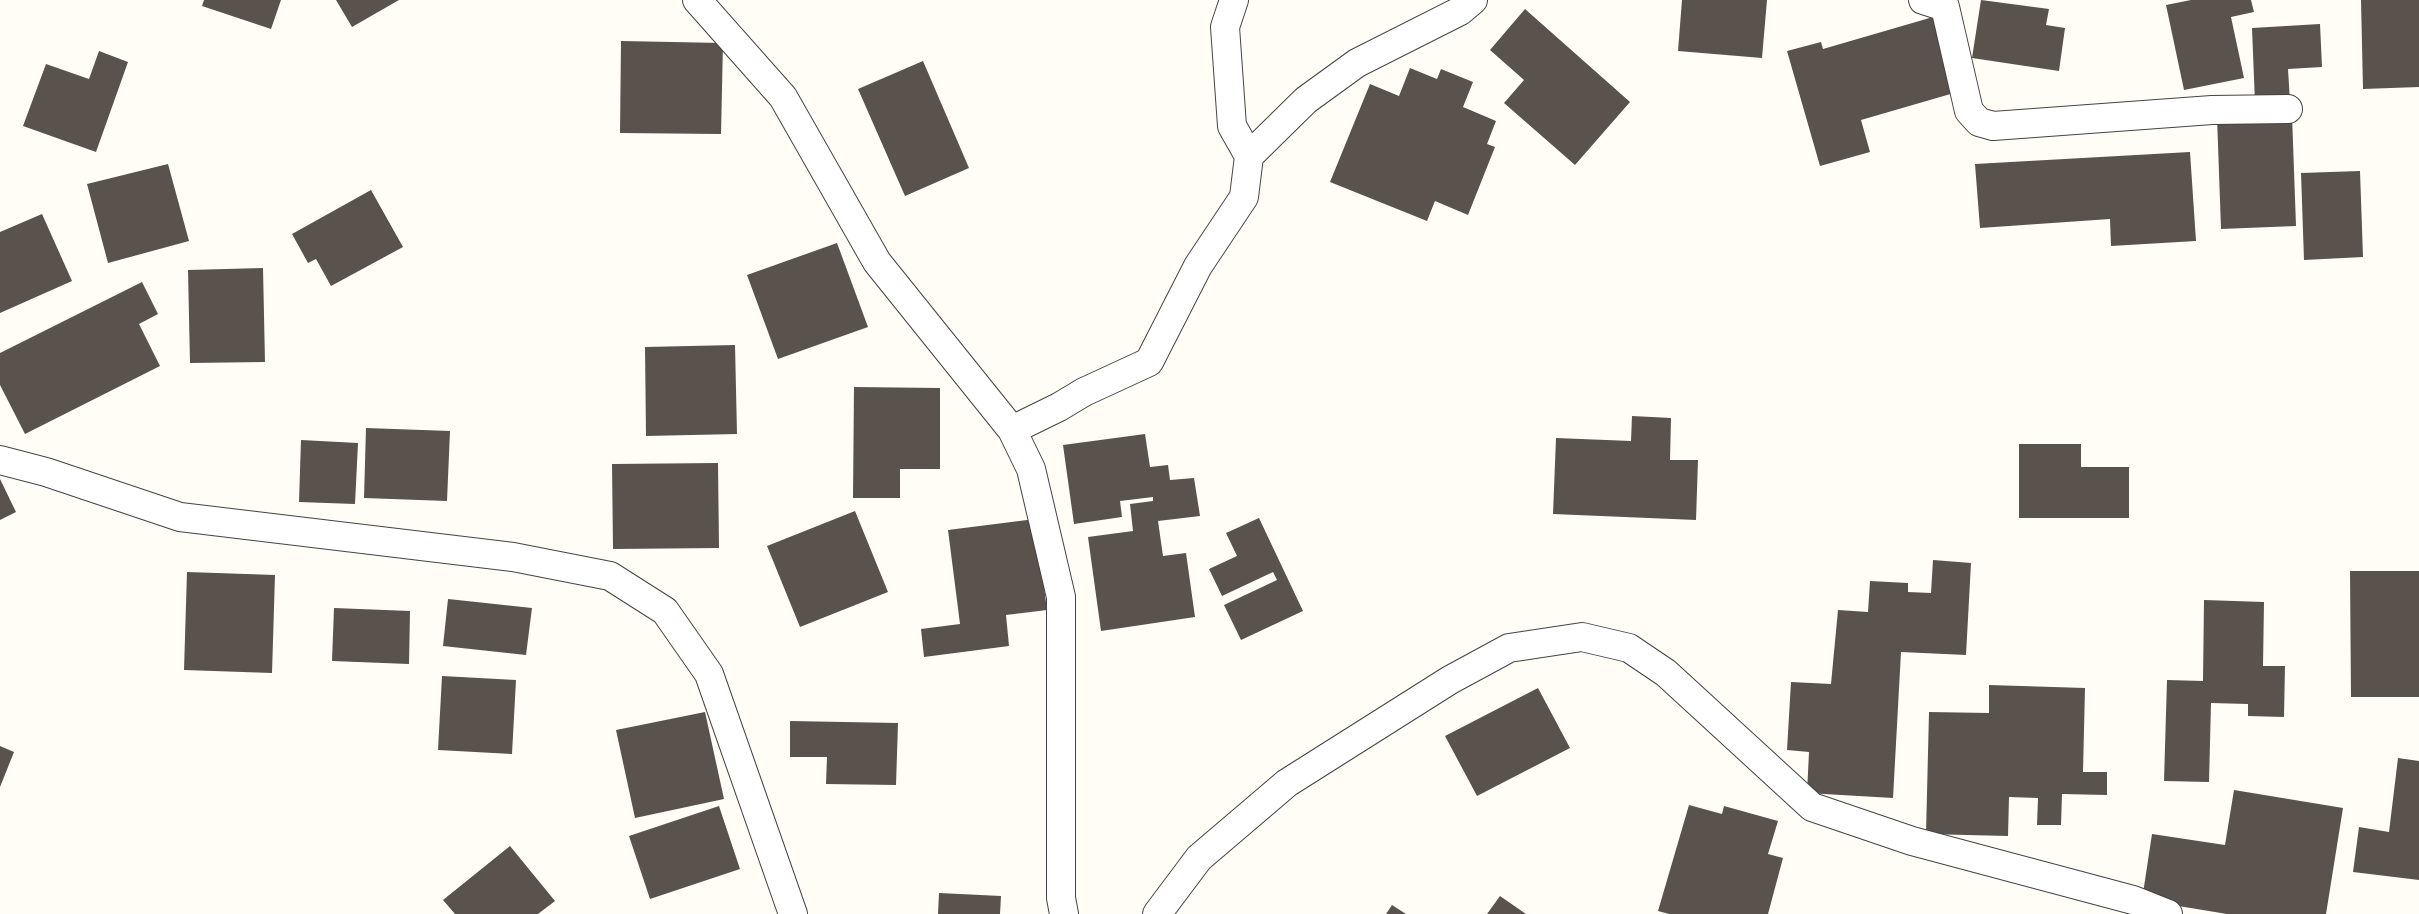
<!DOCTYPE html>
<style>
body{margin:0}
canvas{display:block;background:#fffdf5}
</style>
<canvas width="2419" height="914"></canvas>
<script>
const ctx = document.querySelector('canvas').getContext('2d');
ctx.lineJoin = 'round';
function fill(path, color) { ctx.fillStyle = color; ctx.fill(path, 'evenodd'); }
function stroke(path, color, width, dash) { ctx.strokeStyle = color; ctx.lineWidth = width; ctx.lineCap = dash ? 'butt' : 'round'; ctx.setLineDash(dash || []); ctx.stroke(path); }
const building = new Path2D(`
 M204,0H281L271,29L202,6Z
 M336,0H399L352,27Z
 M1682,0H1767L1762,58L1678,51Z
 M1981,0L2049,9L2046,25L2065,28L2059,71L1972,58Z
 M2191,0H2251L2254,12L2231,17L2244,78L2184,90L2166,5Z
 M2361,0H2419V87L2363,89Z
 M1525,9L1630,102L1575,165L1504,103L1524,80L1490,50Z
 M1933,17L1954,93L1861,120L1870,152L1820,166L1787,51L1821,42L1823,49Z
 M2320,24L2322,67L2288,69L2290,102L2255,103L2252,28Z
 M621,41L723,43L721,134L620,133Z
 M99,51L128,62L96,152L23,126L46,64L89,79Z
 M923,61L969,168L905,196L858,89Z
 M1410,68L1437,79L1441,69L1473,82L1463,107L1496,121L1487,144L1495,147L1468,215L1435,201L1427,221L1330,182L1370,84L1399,96Z
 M2292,115L2296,226L2221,229L2217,117Z
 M2190,152L2196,241L2111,246L2110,219L1980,228L1975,164Z
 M168,164L189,241L108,263L87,184Z
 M2360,171L2363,257L2304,260L2301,173Z
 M371,190L403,247L331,286L316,259L308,263L292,234Z
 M42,214L72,281L0,313V232Z
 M837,243L868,327L778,359L747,275Z
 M263,268L265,362L190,363L188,270Z
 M142,282L158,314L139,324L160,366L25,434L0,385V353Z
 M735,345L737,434L646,436L645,347Z
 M854,387L940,388V469H900V498H853Z
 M1632,416L1671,418L1670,460H1698L1696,520L1553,514L1556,438L1631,441Z
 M366,428L450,431L447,501L364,498Z
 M1145,434L1150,467L1168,465L1170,480L1194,478L1200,516L1158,521L1163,556L1186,553L1195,617L1101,631L1088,537L1133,531L1130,504L1153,501V497L1120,501L1122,517L1074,524L1063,445Z
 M301,440L358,443L355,504L299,502Z
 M2019,444H2081V467H2129V518H2019Z
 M718,463L719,548L613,549L612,464Z
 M0,479L16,512L0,520Z
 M855,511L888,592L800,627L767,546Z
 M1259,518L1303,611L1241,640L1224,605L1277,580L1273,572L1222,596L1209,569L1237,556L1226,533Z
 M1035,519L1047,610L1006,615L1009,646L924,657L921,629L960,624L948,530Z
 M1933,560L1971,563L1966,655L1901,652L1893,798L1807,793L1809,752L1787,750L1791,682L1831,684L1838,610L1868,612L1870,581L1908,583V592L1931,593Z
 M2350,571H2419V697H2351Z
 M187,572L275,575L272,673L184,670Z
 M448,599L532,608L526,655L443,646Z
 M2204,600L2264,602L2263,666H2285L2284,717L2248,716V704L2211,703L2209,782L2164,781L2167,680L2203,681Z
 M334,608L410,611L409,664L332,661Z
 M442,676L516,680L512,754L438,750Z
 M1989,685L2085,688L2083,772H2107V795L2062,794L2061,825H2037L2038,798L2009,797L2008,836L1926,834L1929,712L1989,713Z
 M1538,688L1570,748L1477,796L1445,736Z
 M705,712L724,799L635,818L616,730Z
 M790,721L898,723L896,785L826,784L827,757H790Z
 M0,746L14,752L0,787Z
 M2398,758L2419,761V880L2353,872L2359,827L2389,832Z
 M2234,790L2343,808L2326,914H2227L2142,900L2152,834L2225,845Z
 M1689,805L1722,814L1724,806L1778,821L1768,854L1783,858L1768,914H1669L1658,911Z
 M719,806L740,869L650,899L629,836Z
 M510,846L555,901L538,914H455L443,900Z
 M939,893L1001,896L1000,914H938Z
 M1500,896L1526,914H1487Z
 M1392,905L1406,914H1386Z`);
const street = new Path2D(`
 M697,0L783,97L877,262L1012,430
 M1234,0L1225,27L1232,126L1249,156
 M1923,0L1945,7L1969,111L1979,122L1993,126L2212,110L2288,109
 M0,460L46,472L180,517L513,557L610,576L665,611L709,674L793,914
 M1064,914L1061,898V597L1031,469L1012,430L1059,407L1084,392L1149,362L1198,266L1244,197L1249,156L1306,100L1357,63L1460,11L1473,0
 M1157,914L1199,858L1287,783L1450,680L1509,648L1582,637L1629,648L1666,673L1812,807L1912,841L2133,900L2168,914`);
fill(building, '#5a524d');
stroke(street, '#444', 30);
stroke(street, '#fff', 28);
</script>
